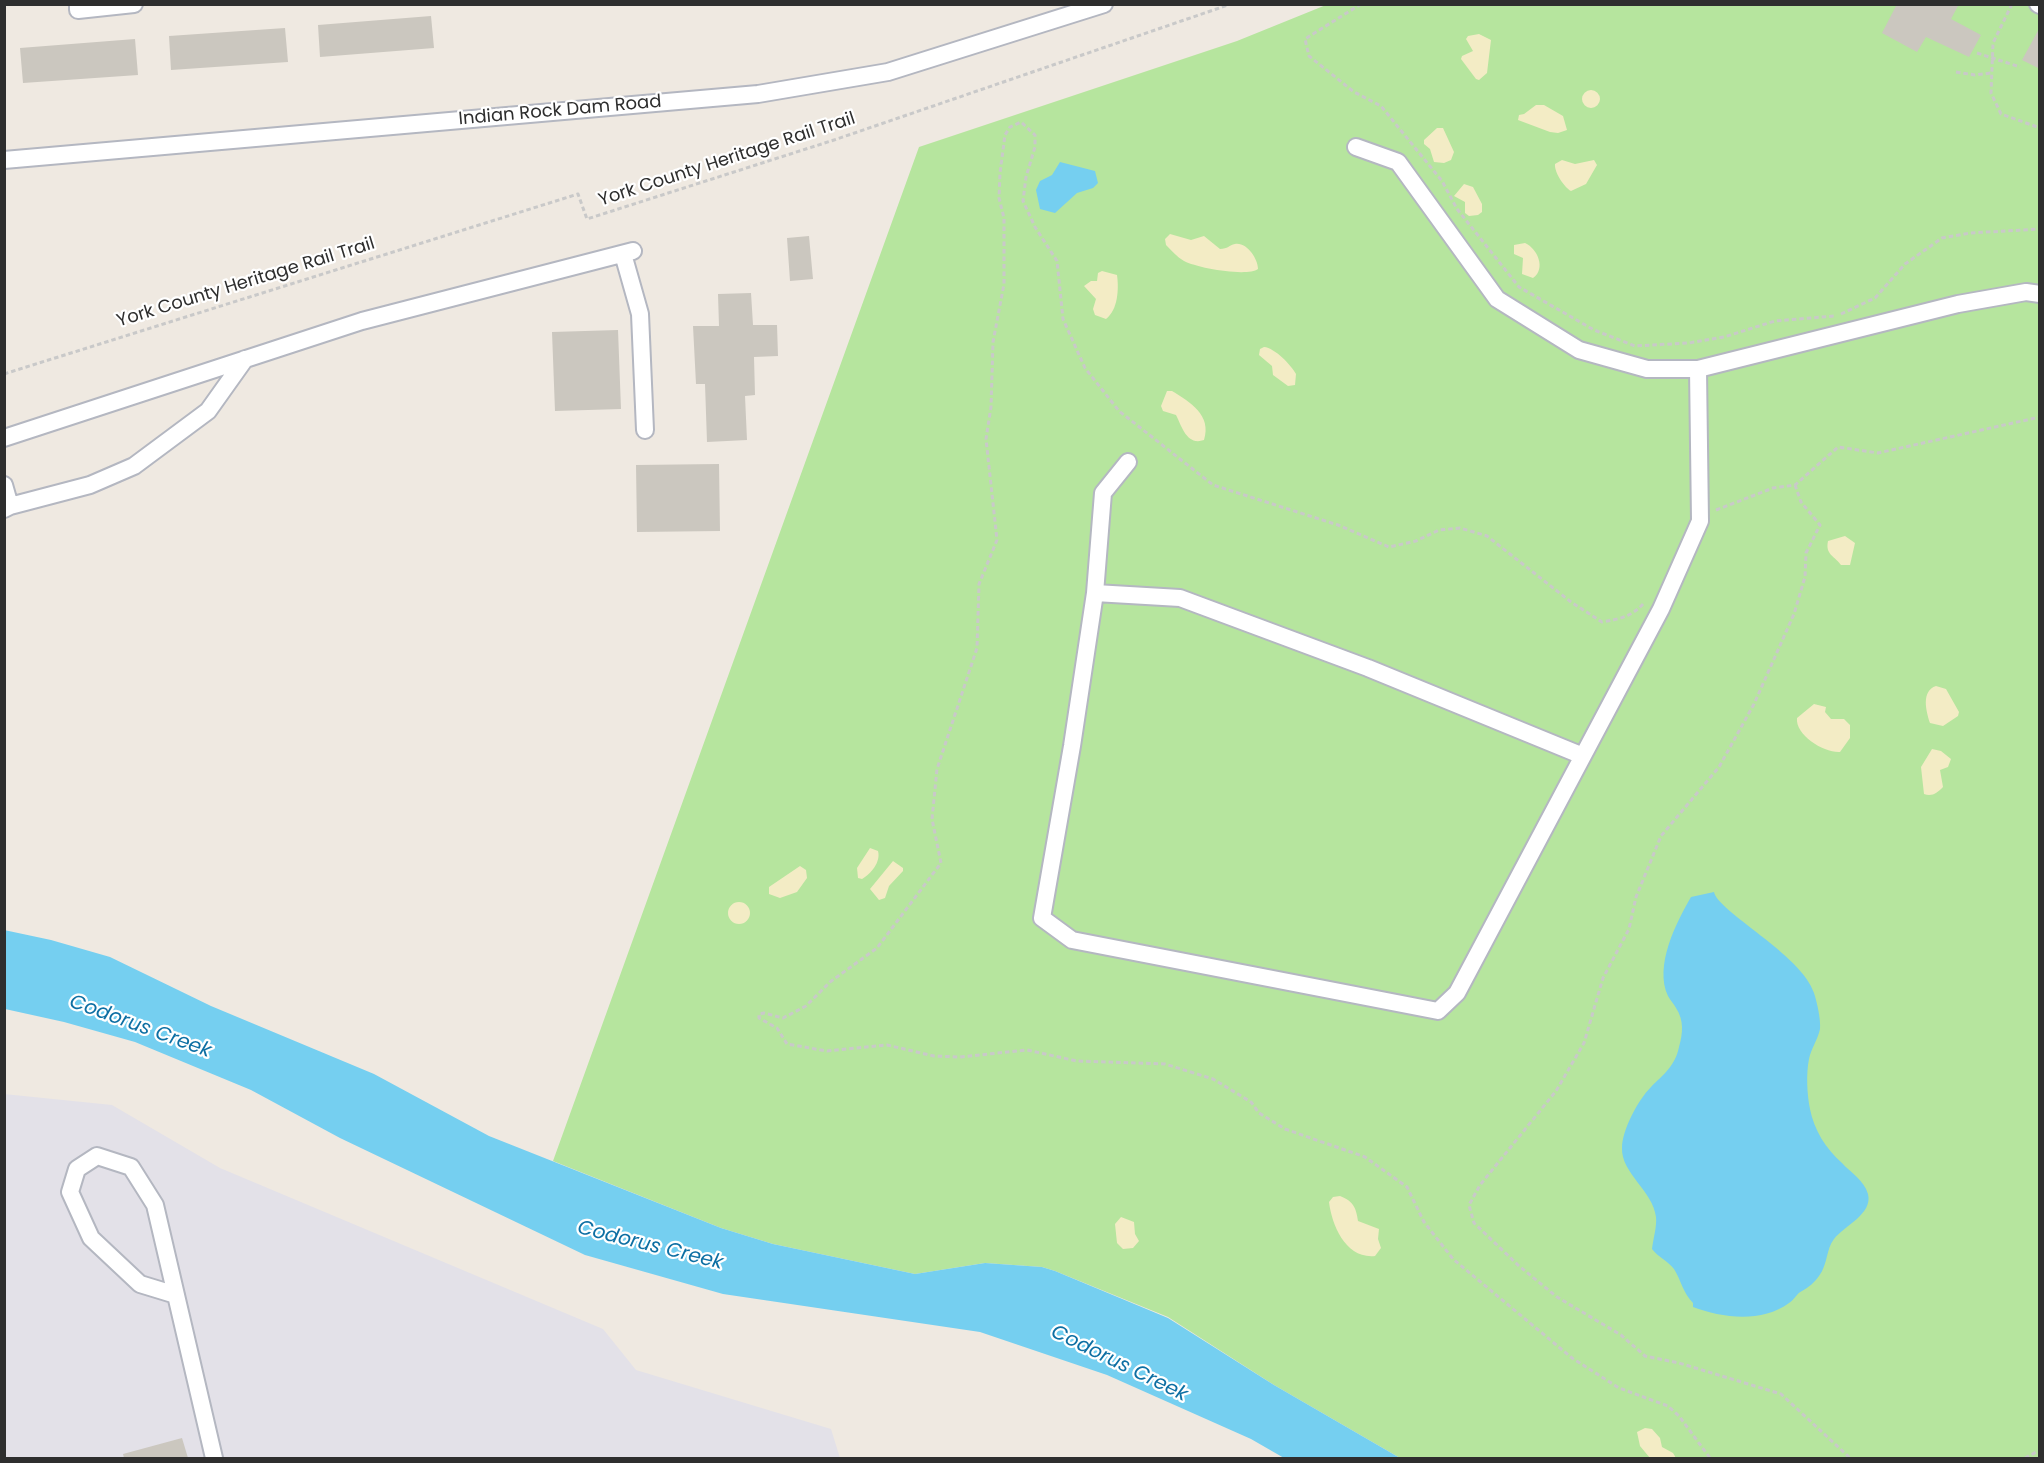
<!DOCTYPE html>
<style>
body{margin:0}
#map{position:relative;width:2044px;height:1463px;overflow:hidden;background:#efe9e1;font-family:Poppins,sans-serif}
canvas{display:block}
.frame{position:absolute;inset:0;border:6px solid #2e2e2e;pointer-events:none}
</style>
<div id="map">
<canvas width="2044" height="1463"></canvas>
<div class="frame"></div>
</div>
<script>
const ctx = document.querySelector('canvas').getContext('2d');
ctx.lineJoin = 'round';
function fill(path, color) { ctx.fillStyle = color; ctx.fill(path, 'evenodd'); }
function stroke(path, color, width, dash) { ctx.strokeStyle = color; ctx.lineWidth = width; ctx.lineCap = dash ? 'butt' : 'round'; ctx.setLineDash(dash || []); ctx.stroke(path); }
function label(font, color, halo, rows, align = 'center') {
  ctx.font = font + ' Poppins,sans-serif'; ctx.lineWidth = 4.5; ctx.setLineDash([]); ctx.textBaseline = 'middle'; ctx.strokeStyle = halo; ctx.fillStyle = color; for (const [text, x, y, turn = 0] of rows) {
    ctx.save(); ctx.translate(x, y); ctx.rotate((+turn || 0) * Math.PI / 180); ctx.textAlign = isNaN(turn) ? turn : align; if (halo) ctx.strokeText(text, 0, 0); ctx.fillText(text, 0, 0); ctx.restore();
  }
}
const industrial = new Path2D(`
 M4,1094L112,1105L220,1168L603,1329L636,1370L831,1429L840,1458H5Z`);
const green = new Path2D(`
 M1326,5H2039V1458H1400L1274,1385L1168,1317L1055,1271L1042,1267L985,1263L915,1274L773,1244L721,1228L553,1161L919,147L1237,41Z`);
const sand = new Path2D(`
 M1479,34L1491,40L1487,73L1479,80L1476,79L1461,59L1462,56L1473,51L1466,39L1468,36Z
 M1582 99a9 9 0 1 1 18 0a9 9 0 1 1-18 0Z
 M1536,105H1544L1563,116L1567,130L1558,133L1550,132L1518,120L1519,115L1524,114Z
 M1437,128H1443L1454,152L1451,160L1444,163L1434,162L1430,149L1424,144V140Z
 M1562,160L1575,164L1594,160L1597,165L1586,184L1571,191C1564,187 1554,172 1555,164Z
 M1464,184L1473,187L1482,204V212L1478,215L1469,216L1465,213V202L1454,196Z
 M1170,234L1191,240L1204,236L1220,249C1228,249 1229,245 1235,244C1247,242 1258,259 1258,269C1247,277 1197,268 1184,261C1177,257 1172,251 1166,245L1165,239Z
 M1525,243C1538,249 1546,269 1533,278L1522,274L1523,258L1514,254V245Z
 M1102,271L1117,275C1119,289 1118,310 1106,319L1095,315L1093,309L1096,299L1084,286L1091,281H1097L1098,273Z
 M1264,347C1275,348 1291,365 1296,374L1295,385L1288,386L1273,375L1272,366L1259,355L1260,349Z
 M1167,391H1172C1190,402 1212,415 1204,440C1187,446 1182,427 1176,415L1163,411L1161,406Z
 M1845,536L1855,543L1850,565H1841C1835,556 1825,555 1828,541Z
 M1936,686L1946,689L1959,712L1958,716L1943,726L1930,723C1926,711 1921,691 1936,686Z
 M1814,704L1826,707L1825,712L1831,719H1844L1850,725V738L1840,752C1824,753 1795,735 1797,718Z
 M1932,749L1941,751L1951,759L1948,767L1940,770L1943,787C1937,793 1932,797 1924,794L1921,767Z
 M870,848L878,851C881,862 871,874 862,879L858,878L857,868Z
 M893,861L903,868V871L889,886L885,898L879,900L870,889Z
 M800,866L806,870L807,878L797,892L780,898L769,894V887Z
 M728 913a11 11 0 1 1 22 0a11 11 0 1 1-22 0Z
 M1340,1196C1353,1201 1356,1207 1358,1221L1379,1229L1378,1239L1381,1248L1375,1256C1346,1259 1332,1226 1329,1202L1333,1197Z
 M1121,1217L1134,1222L1135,1234L1139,1241L1133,1248L1123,1249L1117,1243L1115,1224Z
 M1645,1428L1652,1429L1660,1438L1662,1447L1673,1453L1676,1458H1650L1640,1446L1637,1432Z`);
const water = new Path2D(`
 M1060,162L1095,171L1098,183L1093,188L1077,193L1055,213L1040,209L1036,190L1040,181L1052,175Z
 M1714,892C1717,911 1802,955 1814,993C1817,1002 1821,1020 1820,1029C1818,1039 1811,1049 1809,1059C1806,1074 1807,1094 1810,1109C1814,1130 1826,1149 1842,1163C1851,1173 1864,1180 1868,1194C1873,1214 1844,1226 1834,1239C1826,1249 1828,1264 1819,1276C1814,1283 1809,1287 1802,1291C1797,1293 1794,1300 1789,1303C1762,1323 1722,1318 1693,1307V1303C1683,1293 1681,1280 1674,1269C1668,1261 1658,1257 1652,1249C1653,1239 1657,1227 1656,1217C1653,1191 1621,1173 1622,1148C1622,1130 1638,1100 1651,1087C1664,1074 1675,1066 1679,1047C1683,1033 1684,1020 1676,1008C1674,1004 1670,1000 1668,996C1654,966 1676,923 1691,897Z
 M4,930L51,940L110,957L211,1006L374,1074L489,1136L721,1228L773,1244L915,1274L985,1263L1042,1267L1055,1271L1168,1318L1274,1385L1400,1458H1284L1251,1439L1107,1375L980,1332L723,1294L585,1255L340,1138L251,1090L135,1042L64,1022L5,1009Z`);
const building = new Path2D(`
 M1897,4H1959L1951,19L1981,35L1969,57L1926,37L1917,52L1882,33Z
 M431,16L434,48L320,57L318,25Z
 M2040,27V69L2022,60Z
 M285,28L288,62L171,70L169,36Z
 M135,39L138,75L23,83L20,48Z
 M809,236L813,279L790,281L787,238Z
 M751,293L753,325H777L778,356L754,357L755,395L745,396L747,440L707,442L705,384H696L693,326H719L718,294Z
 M618,330L621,409L555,411L552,332Z
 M719,464L720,531L637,532L636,465Z
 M182,1438L188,1458H124L123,1454Z`);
const path = new Path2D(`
 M1361,4L1305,39L1309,56L1354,92L1381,106L1442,181L1457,209L1519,287L1594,330L1635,346L1689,343L1724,337L1775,321L1835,316
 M2012,4L1993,43L1991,93L2001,114L2040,128
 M1977,53L2020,67
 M1956,72L1975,75L1991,73
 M1841,314L1875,298L1905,264L1942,238L1970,233L2040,229
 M4,374L578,194L587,219L834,140L1231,4
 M1795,485L1801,502L1820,525L1806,553L1805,577L1794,614L1754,704L1719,767L1661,836L1636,897L1629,929L1603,978L1584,1043L1556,1091L1480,1185L1469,1205L1474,1223L1519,1266L1557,1297L1621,1335L1645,1356L1679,1363L1781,1394L1850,1458
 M1716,510L1773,488L1795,485L1838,447L1878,453L2040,417
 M1643,604C1631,617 1619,619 1602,622L1571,602L1487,536L1460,528L1439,530L1416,541L1389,547L1338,525L1213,485L1119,411L1085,368L1063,319L1057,261L1035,227L1023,201L1026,177L1035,147V135L1021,122L1010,127L1005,135L1000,173L999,198L1004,218V284L993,342L991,407L986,439L997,540L979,584L977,648L937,769L932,819L941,863L877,948L830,982L806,1006L783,1018L764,1013L759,1014V1018L777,1028L787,1044L827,1051L887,1045L934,1056L960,1057L1027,1050L1077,1061L1165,1064L1213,1079L1251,1102L1259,1113L1285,1129L1365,1157L1407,1187L1424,1222L1453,1259L1572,1358L1619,1388L1668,1406L1679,1416L1710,1458
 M2025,1458L2040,1450`);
const minor = new Path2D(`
 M78,4V10L134,4
 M2038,4L2040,5
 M1356,147L1398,162L1497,299L1579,350L1647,369H1698L1958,304L2026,292L2040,294
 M4,160L758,94L888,72L1104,4
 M623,254L640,314L645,430
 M4,438L362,321L633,251
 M1128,462L1103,493L1095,593L1072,746L1042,918L1072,940L1438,1011L1457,993L1661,609L1700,521L1698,369
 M4,485L10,506L4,509
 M10,506L90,485L134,466L208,411L245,359
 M1095,593L1180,598L1368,668L1583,756
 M176,1295L140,1284L91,1238L70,1192L77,1169L97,1156L131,1167L155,1205L214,1458`);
const streetNames = [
 ["Indian Rock Dam Road",560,111,-5],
 ["York County Heritage Rail Trail",727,160,-18],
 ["York County Heritage Rail Trail",246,283,-17]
];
const waterNames = [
 ["Codorus Creek",140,1027,20],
 ["Codorus Creek",650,1246,14],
 ["Codorus Creek",1119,1364,26]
];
fill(industrial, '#e3e1e8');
fill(green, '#b6e59e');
fill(sand, '#f3ecc5');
fill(water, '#75cff0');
fill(building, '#cbc7bf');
stroke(minor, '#b4b7c1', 20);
stroke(path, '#c9c9c9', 3, [4.5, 3]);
stroke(minor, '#fff', 16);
label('18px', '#2e2e2e', '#fff', streetNames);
label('italic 20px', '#0d6fa3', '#fff', waterNames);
</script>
